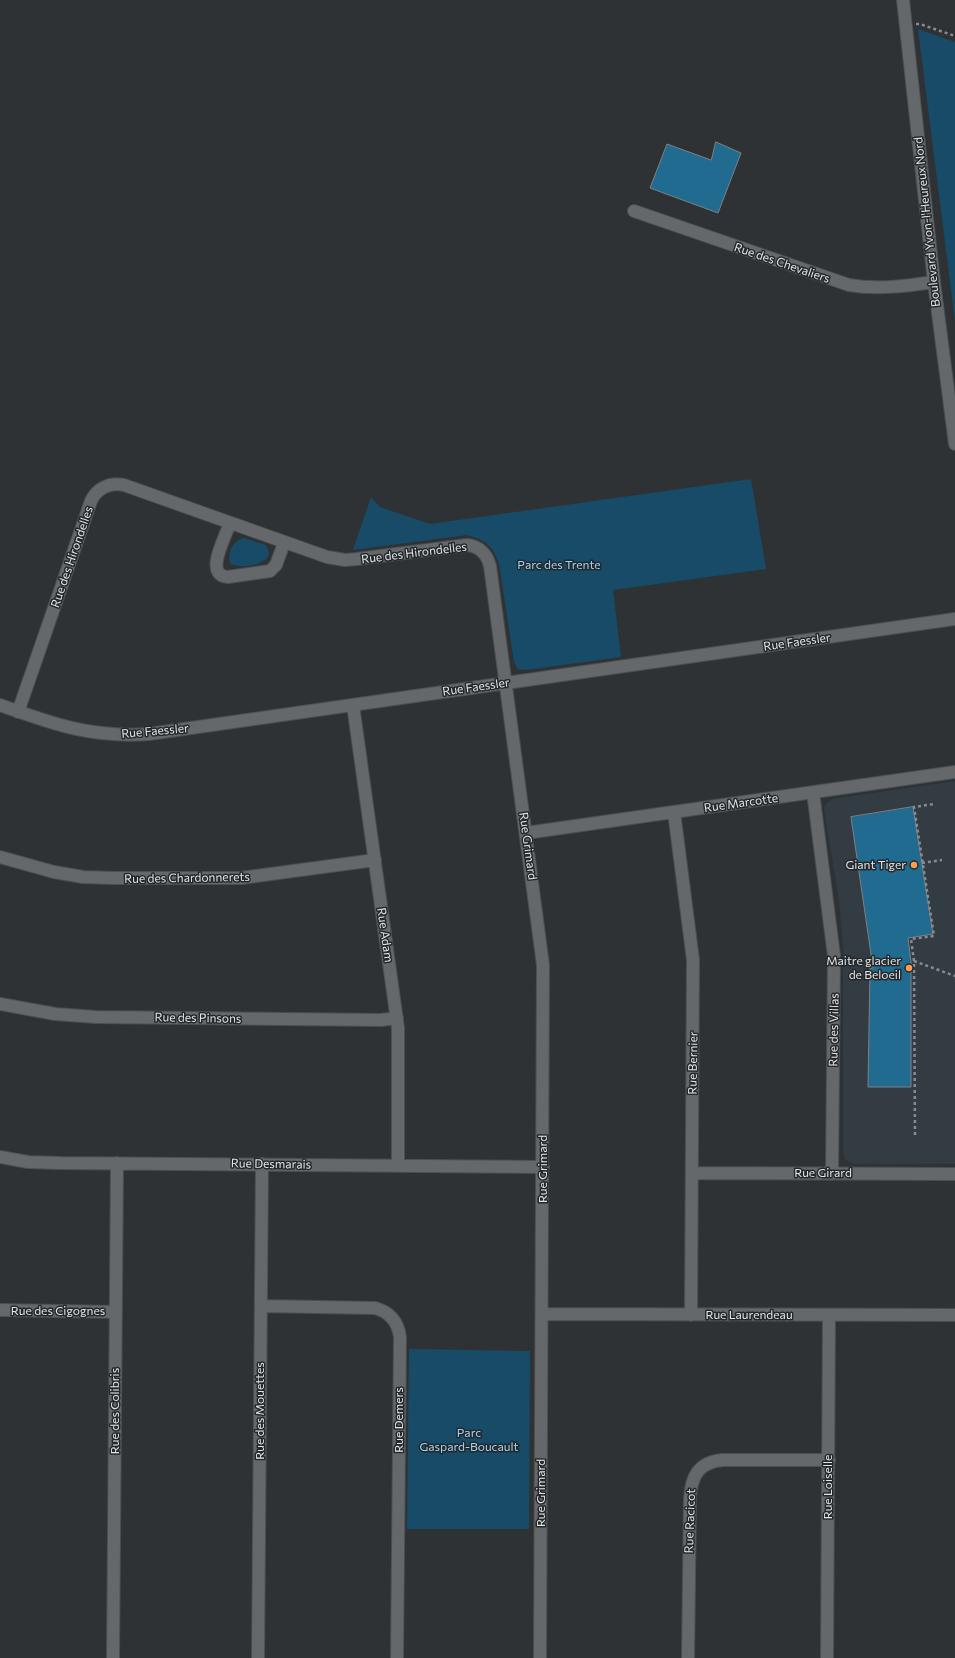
<!DOCTYPE html>
<style>
body{margin:0}
canvas{display:block;background:#2e3234}
</style>
<canvas width="955" height="1658"></canvas>
<script>
const ctx = document.querySelector('canvas').getContext('2d');
ctx.lineJoin = 'round';
function fill(path, color) { ctx.fillStyle = color; ctx.fill(path, 'evenodd'); }
function stroke(path, color, width, dash) { ctx.strokeStyle = color; ctx.lineWidth = width; ctx.lineCap = dash ? 'butt' : 'round'; ctx.setLineDash(dash || []); ctx.stroke(path); }
function label(font, color, halo, rows, align = 'center') {
  ctx.font = font + ' Commissioner,sans-serif'; ctx.lineWidth = 3; ctx.setLineDash([]); ctx.textBaseline = 'middle'; ctx.strokeStyle = halo; ctx.fillStyle = color; for (const [text, x, y, turn = 0] of rows) {
    ctx.save(); ctx.translate(x, y); ctx.rotate((+turn || 0) * Math.PI / 180); ctx.textAlign = isNaN(turn) ? turn : align; if (halo) ctx.strokeText(text, 0, 0); ctx.fillText(text, 0, 0); ctx.restore();
  }
}
const built = new Path2D(`
 M955,781V1164H853L846,1160L843,1153V946L839,900L824,809L825,805L832,799Z`);
const green = new Path2D(`
 M918,29L955,42V321Z
 M751,479L766,569L613,590L621,657L526,670L518,669L514,662L499,563L493,550L486,543L479,539L467,535L353,550L371,497L380,507L430,524Z
 M243,538L266,545L269,553C268,557 267,560 263,561C256,566 238,568 231,564C226,554 233,541 243,538Z
 M409,1349L530,1351L529,1529H407Z`);
const building = new Path2D(`
 M716,142L741,153L718,213L650,188L667,144L711,160Z
 M913,807L933,934L908,938L911,962V1087H868L870,968H873L851,817Z`);
const path = new Path2D(`
 M916,24H920L955,36
 M922,863L942,860
 M914,961L955,976
 M915,1135L914,961L911,939L934,936L914,807L934,804`);
const minor = new Path2D(`
 M634,211L849,285C877,290 906,286 934,282
 M230,523C226,536 203,576 228,577L270,571L276,565L284,543
 M0,705C53,724 91,738 149,734L955,619
 M353,705L398,1028V1166
 M18,712L91,501C97,488 110,482 124,485L327,557L345,560L357,559L467,545C479,546 487,554 490,566L543,965L540,1658
 M813,792L834,956L832,1174
 M674,812L693,960L691,1315
 M526,833L955,772
 M0,857L54,872L83,877L113,878H241L375,860
 M0,1004L55,1014L96,1017L381,1020L397,1018
 M0,1157L28,1162L60,1163L543,1167
 M692,1173L955,1174
 M261,1306L375,1308C390,1312 398,1322 400,1337L397,1658
 M0,1310L116,1312
 M542,1314L955,1315
 M113,1658L117,1163
 M258,1658L262,1164
 M688,1658L690,1499C691,1477 698,1462 723,1460H829
 M827,1658L829,1315`);
const tertiary = new Path2D(`
 M903,0L934,282L955,444`);
const markers = [
 [914,865,4,"#fc9d53"],
 [909,968,4,"#fc9d53"]
];
const streetNames = [
 ["Boulevard Yvon-l'Heureux Nord",927,222,-96],
 ["Rue des Chevaliers",782,263,19],
 ["Rue des Hirondelles",414,553,-7],
 ["Rue des Hirondelles",72,557,-71],
 ["Rue Faessler",797,642,-8],
 ["Rue Faessler",476,687,-8],
 ["Rue Faessler",155,731,-5],
 ["Rue Marcotte",741,803,-8],
 ["Rue Grimard",528,846,82],
 ["Rue des Chardonnerets",187,878,-1],
 ["Rue Adam",385,935,82],
 ["Rue des Pinsons",198,1018,1],
 ["Rue des Villas",834,1030,-89],
 ["Rue Bernier",693,1063,-89],
 ["Rue Desmarais",271,1164,1],
 ["Rue Grimard",543,1169,-90],
 ["Rue Girard",823,1173],
 ["Rue des Cigognes",58,1311],
 ["Rue Laurendeau",749,1315],
 ["Rue des Colibris",115,1411,-90],
 ["Rue des Mouettes",260,1411,-90],
 ["Rue Demers",399,1420,-90],
 ["Rue Loiselle",828,1487,-90],
 ["Rue Grimard",541,1493,-90],
 ["Rue Racicot",690,1521,-88]
];
const parkNames = [
 ["Parc des Trente",559,565],
 ["Parc",469,1433],
 ["Gaspard-Boucault",469,1447]
];
const poiNames = [
 ["Giant Tiger",906,865],
 ["Maitre glacier",901,961],
 ["de Beloeil",901,975]
];
fill(built, '#323c42');
fill(green, '#174b67');
fill(building, '#216a90');
stroke(building, '#7d8184', 1);
stroke(minor, '#4c4f51', 14);
stroke(tertiary, '#4c4f51', 14);
stroke(path, '#898c8e', 2.5, [3, 3]);
stroke(minor, '#64686a', 12);
stroke(tertiary, '#64686a', 12);
for (const [x, y, r, color] of markers) { const dot = new Path2D(); dot.arc(x, y, r, 0, 2 * Math.PI); ctx.fillStyle = color; ctx.fill(dot); stroke(dot, '#25282a', 1.5); }
label('12px', '#e2e4e6', '#25282a', streetNames);
label('12px', '#9fd6f8', '#25282a', parkNames);
label('12px', '#e2e4e6', '#25282a', poiNames, 'right');
</script>
